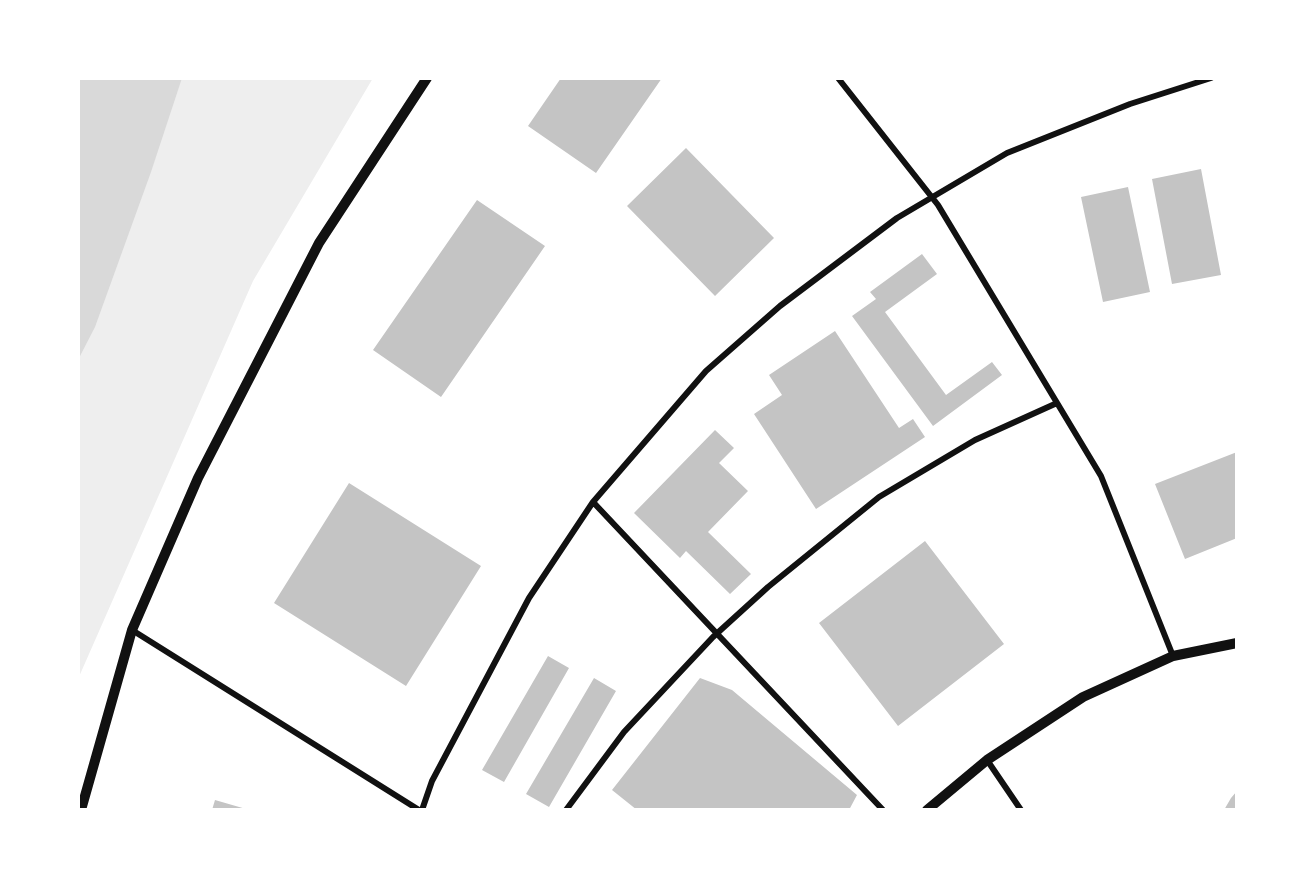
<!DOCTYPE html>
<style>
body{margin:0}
#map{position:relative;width:1315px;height:888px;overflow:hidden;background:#fff;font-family:Figtree,sans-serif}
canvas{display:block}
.frame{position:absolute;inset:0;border:80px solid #fff;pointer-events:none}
</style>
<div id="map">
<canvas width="1315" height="888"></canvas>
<div class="frame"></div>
</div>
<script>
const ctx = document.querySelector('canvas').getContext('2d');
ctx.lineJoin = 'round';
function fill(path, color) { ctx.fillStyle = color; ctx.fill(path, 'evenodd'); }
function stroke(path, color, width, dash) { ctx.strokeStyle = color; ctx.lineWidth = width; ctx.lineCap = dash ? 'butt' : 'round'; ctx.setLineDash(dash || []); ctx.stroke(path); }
const green = new Path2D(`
 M78,78H373L253,281L78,679Z`);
const water = new Path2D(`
 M78,78H182L151,172L95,327L78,360Z`);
const building = new Path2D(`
 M561,78H662L596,173L528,126Z
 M686,148L774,238L715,296L627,206Z
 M1201,169L1221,275L1172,284L1152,179Z
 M1128,187L1150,292L1103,302L1081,197Z
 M477,200L545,246L441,397L373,350Z
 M922,254L937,274L885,312L946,395L992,362L1002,375L933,426L852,316L876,299L870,292Z
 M835,331L899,428L913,419L925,437L816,509L754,414L782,395L769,375Z
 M715,430L734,448L719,463L748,491L708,532L751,574L730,594L686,551L680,558L634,513Z
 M1237,452V538L1185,559L1155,484Z
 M349,483L481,566L406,686L274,603Z
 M925,541L1004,644L898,726L819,623Z
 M548,656L569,668L504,782L482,770Z
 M594,678L616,691L549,807L526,794Z
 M700,678L732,690L857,795L849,810H637L612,790Z
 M1237,791V810H1224L1231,798Z
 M215,800L246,809V810H212Z`);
const minor = new Path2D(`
 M838,78L938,205L1101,476L1173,656
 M593,502L883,810
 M132,630L419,810
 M987,760L1021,810
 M422,810L432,781L529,598L593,502L706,371L780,306L897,218L1007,153L1130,104L1211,78
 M566,810L624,732L713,637L768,587L879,497L975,440L1057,403`);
const tertiary = new Path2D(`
 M81,810L132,630L198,478L319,243L427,78
 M927,810L987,760L1083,697L1173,656L1237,643`);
fill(green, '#eee');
fill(water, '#d9d9d9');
fill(building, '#c4c4c4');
stroke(minor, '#111', 6);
stroke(tertiary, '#111', 10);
</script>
